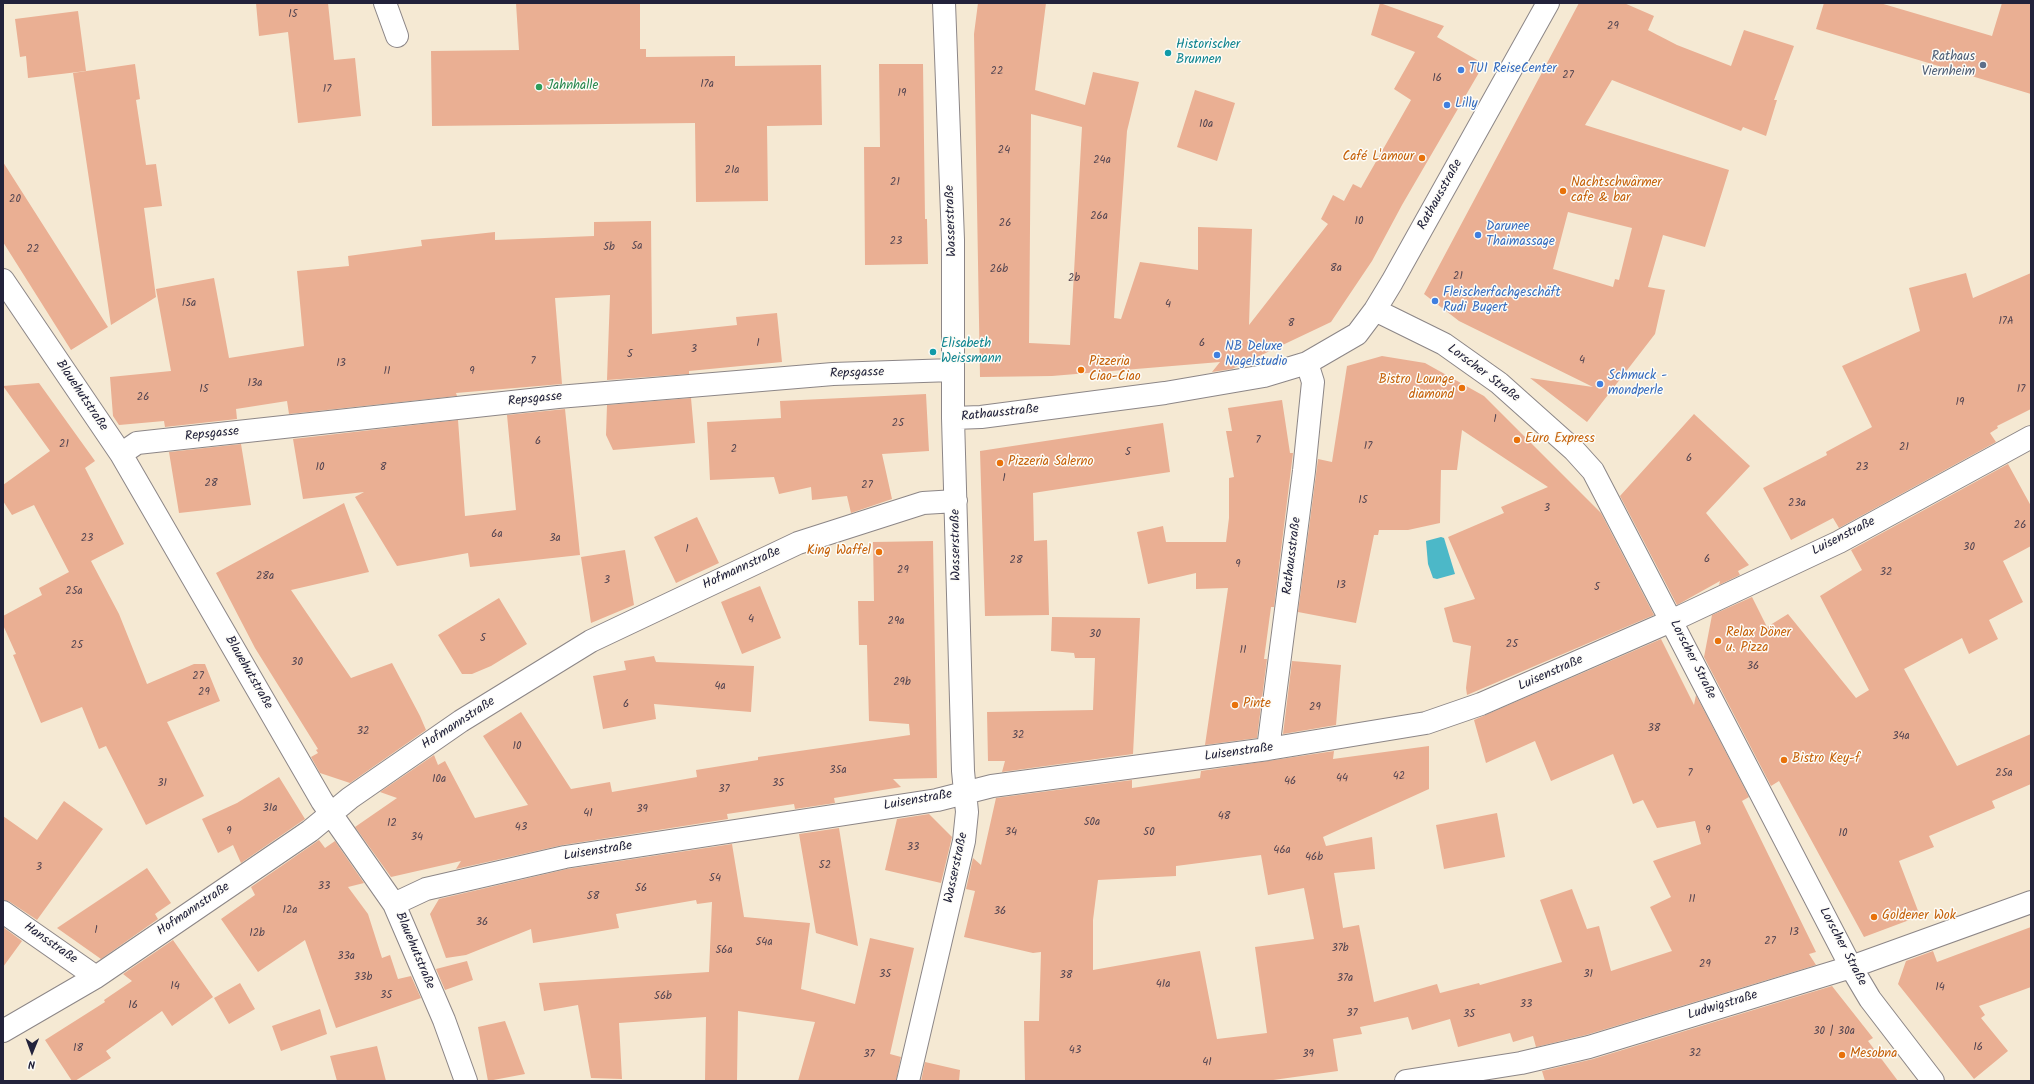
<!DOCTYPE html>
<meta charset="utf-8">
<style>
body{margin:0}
#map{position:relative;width:2034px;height:1084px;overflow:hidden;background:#f5e9d3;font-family:Kalam,sans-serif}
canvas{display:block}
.frame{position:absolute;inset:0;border:4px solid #22223b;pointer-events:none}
.north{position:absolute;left:12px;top:1032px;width:40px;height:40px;-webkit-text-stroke:3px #fdfcf7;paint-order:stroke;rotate:181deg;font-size:11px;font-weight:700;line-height:16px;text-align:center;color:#22223b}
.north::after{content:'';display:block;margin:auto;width:14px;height:18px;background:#22223b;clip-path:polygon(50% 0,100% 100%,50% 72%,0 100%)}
</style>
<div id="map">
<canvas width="2034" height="1084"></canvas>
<div class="frame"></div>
<div class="north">N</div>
</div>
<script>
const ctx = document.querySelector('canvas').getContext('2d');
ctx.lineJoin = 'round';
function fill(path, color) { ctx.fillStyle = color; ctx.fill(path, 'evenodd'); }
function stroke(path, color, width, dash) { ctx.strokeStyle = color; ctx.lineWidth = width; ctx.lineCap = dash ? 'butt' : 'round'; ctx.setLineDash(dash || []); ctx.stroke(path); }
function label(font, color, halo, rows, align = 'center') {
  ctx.font = font + ' Kalam,sans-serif'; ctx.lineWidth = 3; ctx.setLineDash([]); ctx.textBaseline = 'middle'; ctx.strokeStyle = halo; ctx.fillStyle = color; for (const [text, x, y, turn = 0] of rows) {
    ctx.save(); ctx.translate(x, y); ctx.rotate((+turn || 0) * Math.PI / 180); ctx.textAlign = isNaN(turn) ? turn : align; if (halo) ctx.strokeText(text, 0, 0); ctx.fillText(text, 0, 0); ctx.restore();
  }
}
const water = new Path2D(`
 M1441,537L1444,538L1455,574L1437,579L1433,578L1428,564L1426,541Z`);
const building = new Path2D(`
 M256,3H328L334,60L355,58L361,116L298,123L288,32L259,36Z
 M516,3H640V49H646V57L735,56V66L821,65L822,125L767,126L768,201L696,202L695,123L432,126L431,51L519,50Z
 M978,3H1046L1035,90L1085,105L1093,72L1139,82L1127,131L1114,318L1121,319L1140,262L1198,270V227L1252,229L1249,325L1328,224L1321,219L1333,195L1344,201L1353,184L1361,188L1411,100L1394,89L1415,52L1371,35L1380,3L1444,26L1437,37L1484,64L1402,205L1372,261L1331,322L1232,369L1212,372L1220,362L1052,376L980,377L974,34ZM1031,114L1082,127L1070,345L1029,343Z
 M1579,3H1624L1654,16L1648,30L1677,45L1731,66L1744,30L1794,46L1774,100H1777L1766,136L1743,127L1741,131L1612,80L1585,125L1729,170L1705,247L1663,235L1648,287L1665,290L1655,334L1587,422L1530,378L1593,387L1459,321L1424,294ZM1568,212L1632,228L1619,280L1615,279L1613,287L1553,269Z
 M1824,3H1880L1992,36L2002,3H2031V94L1816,29Z
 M78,11L86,71L28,78L26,56L20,57L15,19Z
 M135,64L140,99L136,100L146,165L156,164L162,206L144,208L156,297L111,325L73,73Z
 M879,64H923L925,219H927L928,264L865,265L864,147H880Z
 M1195,90L1235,103L1217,161L1177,147Z
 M3,162L108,327L71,350L3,242Z
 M651,221L652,334L737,325L736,317L777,313L782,362L689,371V374L607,380L610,295L555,298L562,384L456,393L457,396L289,414L287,401L236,409L237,419L165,427L164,421L119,425L113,416L110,377L171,371L156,289L214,278L229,358L304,346L297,271L349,266L348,256L422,246L421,240L495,232V240L594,236V222Z
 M1966,273L1973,298L2031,273V409L1997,426L1998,428L1990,433L1996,442L1839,528L1833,518L1791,540L1763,488L1827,455L1826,452L1872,427L1842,366L1920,331L1909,288Z
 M1382,356L1425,363L1484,396L1601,513L1654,615L1467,695L1466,688L1471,646L1453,642L1444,608L1475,599L1448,537L1504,513L1501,507L1548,487L1462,430L1457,470H1441L1440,523L1408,530H1379L1378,535H1374L1356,623L1298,612L1318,459L1332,462L1347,366Z
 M39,383L95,461L85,468L124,544L91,561L119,614L147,684L194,664H205L220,701L167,722L204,796L146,825L106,746L99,749L82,707L41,723L13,655L16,654L3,625V616L42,595L39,588L69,572L34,505L12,515L3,501V485L50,451L3,386Z
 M926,394L929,451L882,454L892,499L851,513L847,496L812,500L811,487L779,494L774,477L710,480L707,422L781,418L780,401Z
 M691,398L695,443L613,450L606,435L607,405Z
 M1282,400L1290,453H1293L1274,607H1271L1264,659H1267L1257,738L1205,745L1228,588L1196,589V573L1148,584L1137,532L1163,526L1166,542H1226L1229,518V478L1234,477L1226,431H1232L1228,408Z
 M565,409L580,555L470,567L468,553L397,566L355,497L364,492L303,499L293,439L458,420L465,516L516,510L507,415Z
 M1694,414L1750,466L1706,513L1749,565L1738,571L1740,575L1719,585L1720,581L1677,605L1620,496Z
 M1163,423L1170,472L1033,493L1034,541L1047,540L1049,615L985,616L980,451Z
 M241,444L251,505L179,513L169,452Z
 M2008,464L2031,506V546L2003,561L2023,602L1989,620L1998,639L1969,654L1962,638L1904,669L1957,766L2031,734V784L1992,801L1995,808L1929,836L1934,847L1899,861L1920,916L1864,937L1779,781L1771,786L1704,657L1712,615L1752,597L1767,627L1788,614L1856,698L1869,690L1820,596L1862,570L1851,550Z
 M344,503L369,572L291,590L351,678L392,663L420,716L426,730L350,783L320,773L311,757L318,753L316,750L318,749L255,648L216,573Z
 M697,517L719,563L676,583L654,537Z
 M933,541L937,778L893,779L901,787L834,798L835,803L795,809L794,804L727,814L728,819L563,845L456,869L461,861L391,877L355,827L397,798L380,792L434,755L438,765L445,761L475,818L528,805L483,736L521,712L571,789L610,782L612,792L697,777L696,770L758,760V757L910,735L909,724L869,721L867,645H859L858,601H874L873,542Z
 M625,550L634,605L591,623L581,557Z
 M760,586L781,638L742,654L721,602Z
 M499,598L527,644L491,666L472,674H462L438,635Z
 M1052,617L1140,618L1133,754L1002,772L1005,761H988L987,712L1093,710L1095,658H1075L1074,653L1051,651Z
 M1661,639L1694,705L1696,695L1749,797L1742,801L1816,952L1809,954L1816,965L1586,1035L1536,1047L1533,1036L1513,1042L1510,1033L1458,1047L1450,1019L1412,1030L1408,1017L1360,1027L1362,1034L1333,1039L1338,1071L1266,1081H1025L1024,1021H1039L1041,952L1033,953L964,937L975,891L966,889L973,858L981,865L996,798L1132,780V788L1200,778L1201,771L1334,751L1333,759L1429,746V789L1323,837L1326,846L1372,837L1375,869L1334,873L1343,928L1359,925L1374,1002L1437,984L1440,993L1479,983L1480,985L1562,962L1540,900L1572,889L1587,929L1599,926L1611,971L1672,951L1650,907L1671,897L1653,861L1701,844L1695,821L1657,828L1643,800L1633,804L1613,754L1551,781L1535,741L1486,763L1474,720ZM1261,855L1268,895L1304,888L1314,939L1255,947L1267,1033L1217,1039L1200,951L1093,970V920L1098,880L1176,876V866Z
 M654,656L656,662L754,666L751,712L654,704L656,719L603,729L593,676L626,670L624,661Z
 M1292,661L1341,665L1336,725L1283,734Z
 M279,777L305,819L241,863L233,845L218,853L202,819L237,803Z
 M64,801L103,829L37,920L10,902L3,900V816L37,840Z
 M1497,813L1505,857L1444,869L1436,825Z
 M929,814L952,837L941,883L885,870L897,819Z
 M839,828L858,946L816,933L799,834Z
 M319,840L325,848L335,841L364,883L348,887L368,914L382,958L390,955L398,979L411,976L421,998L336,1028L305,940L258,972L221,919L255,895L251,887Z
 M732,844L744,917L810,923L801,989L855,1004L870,938L914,948L890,1054L901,1057L896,1081H798L815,1022L738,1011L737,1081H705L706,1017L619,1023L622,1079L591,1078L578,1005L544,1011L539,983L709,972L712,902L697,904L696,900L616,914L619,928L533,943L531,929L466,955L446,958L430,914L439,899L567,869Z
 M147,868L171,903L155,914L158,919L101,959L57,928Z
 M3,927L22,941L3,967Z
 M2031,927V987L1979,1006L1985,1015L1981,1018L2008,1051L1974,1079L1898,984L1906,961L1933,951L1937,962Z
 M173,940L213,997L172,1026L162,1011L106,1051L111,1058L75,1081H72L45,1040L105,1002L104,1000L132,981L123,974Z
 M467,961L473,980L445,990L436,969Z
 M240,983L255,1009L229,1024L214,998Z
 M1832,986L1873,1038L1868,1041L1898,1081H1545L1542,1071L1593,1059Z
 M320,1009L327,1034L281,1051L272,1026Z
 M505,1021L525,1074L488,1081L478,1027Z
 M377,1046L386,1081H337L330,1056Z
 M925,1062L960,1070L959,1081H921Z`);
const minor = new Path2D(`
 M385,3L397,36
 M3,280L121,454L322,801L394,904L444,1020L466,1081
 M1375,310L1444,344L1499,383L1574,450L1593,471L1851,967L1870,999L1933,1081
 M953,418L981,417L1165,393L1264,376L1307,363L1357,334L1375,310L1392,282L1548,3
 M121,454L137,443L558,397L833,374L953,370
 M1268,749L1304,471L1313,382L1307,363
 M394,904L426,889L565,857L937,800L992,786L1268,749L1426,723L1481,704L1671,621L1839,542L2031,437
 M3,912L96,977
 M3,1031L96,977L310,831L350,798L461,721L591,641L798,543L923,503L956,501
 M908,1081L964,841L967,812L963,771L953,418V240L944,3
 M1406,1081L1521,1063L1589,1047L1851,967L2031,902`);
const markers = [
 [1168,53,4,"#0f9aa8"],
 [1983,65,4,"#5c6f8a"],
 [1461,70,4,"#3f7fe0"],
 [539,87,4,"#2e9e5b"],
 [1447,105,4,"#3f7fe0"],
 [1422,158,4,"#e8710a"],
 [1563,191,4,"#e8710a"],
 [1478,235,4,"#3f7fe0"],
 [1435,301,4,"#3f7fe0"],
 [933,352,4,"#0f9aa8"],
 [1217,355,4,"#3f7fe0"],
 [1081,370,4,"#e8710a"],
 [1600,384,4,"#3f7fe0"],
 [1462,388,4,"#e8710a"],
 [1517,440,4,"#e8710a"],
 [1000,463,4,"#e8710a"],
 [879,552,4,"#e8710a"],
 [1718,641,4,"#e8710a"],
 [1235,705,4,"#e8710a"],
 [1784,760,4,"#e8710a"],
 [1874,917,4,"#e8710a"],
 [1842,1055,4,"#e8710a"]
];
const numberNames = [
 ["15",293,15],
 ["29",1613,27],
 ["22",997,72],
 ["27",1568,76],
 ["16",1437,79],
 ["17a",707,85],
 ["17",327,90],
 ["19",902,94],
 ["10a",1206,125],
 ["24",1004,151],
 ["24a",1102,161],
 ["21a",732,171],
 ["21",895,183],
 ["20",15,200],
 ["26a",1099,217],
 ["10",1359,222],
 ["26",1005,224],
 ["23",896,242],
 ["5a",637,247],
 ["5b",609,248],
 ["22",33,250],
 ["8a",1336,269],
 ["26b",999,270],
 ["21",1458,277],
 ["2b",1074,279],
 ["15a",189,304],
 ["4",1168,305],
 ["17A",2006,322],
 ["8",1291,324],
 ["1",758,344],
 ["6",1202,344],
 ["3",694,350],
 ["5",630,355],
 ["4",1582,361],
 ["7",533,362],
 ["13",341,364],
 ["11",387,372],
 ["9",472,372],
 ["13a",255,384],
 ["15",204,390],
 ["17",2021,390],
 ["26",143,398],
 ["19",1960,403],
 ["1",1495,420],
 ["25",898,424],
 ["7",1258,441],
 ["6",538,442],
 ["21",64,445],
 ["17",1368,447],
 ["21",1904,448],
 ["2",734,450],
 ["5",1128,453],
 ["6",1689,459],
 ["10",320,468],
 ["8",383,468],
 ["23",1862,468],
 ["1",1004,479],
 ["28",211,484],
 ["27",867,486],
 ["15",1363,501],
 ["23a",1797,504],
 ["3",1547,509],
 ["26",2020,526],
 ["6a",497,535],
 ["23",87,539],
 ["3a",555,539],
 ["30",1969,548],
 ["1",687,550],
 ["6",1707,560],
 ["28",1016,561],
 ["9",1238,565],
 ["29",903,571],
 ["32",1886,573],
 ["28a",265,577],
 ["3",607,581],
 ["13",1341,586],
 ["5",1597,588],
 ["25a",74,592],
 ["4",751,620],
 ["29a",896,622],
 ["30",1095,635],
 ["5",483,639],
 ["25",1512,645],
 ["25",77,646],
 ["11",1243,651],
 ["30",297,663],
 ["36",1753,667],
 ["27",198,677],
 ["29b",902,683],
 ["4a",720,687],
 ["29",204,693],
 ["6",626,705],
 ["29",1315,708],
 ["38",1654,729],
 ["32",363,732],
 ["32",1018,736],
 ["34a",1901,737],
 ["10",517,747],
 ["35a",838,771],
 ["7",1690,774],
 ["25a",2004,774],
 ["42",1399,777],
 ["44",1342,779],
 ["10a",439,780],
 ["46",1290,782],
 ["31",162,784],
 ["35",778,784],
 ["37",724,790],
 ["31a",270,809],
 ["39",642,810],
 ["41",588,814],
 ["48",1224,817],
 ["50a",1092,823],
 ["12",392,824],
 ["43",521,828],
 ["9",1708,831],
 ["9",229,832],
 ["34",1011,833],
 ["50",1149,833],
 ["10",1843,834],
 ["34",417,838],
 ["33",913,848],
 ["46a",1282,851],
 ["46b",1314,858],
 ["52",825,866],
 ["3",39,868],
 ["54",715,879],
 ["33",324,887],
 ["56",641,889],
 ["58",593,897],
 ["11",1692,900],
 ["12a",290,911],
 ["36",1000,912],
 ["36",482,923],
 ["1",96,931],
 ["13",1794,933],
 ["12b",257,934],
 ["27",1770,942],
 ["54a",764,943],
 ["37b",1340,949],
 ["56a",724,951],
 ["33a",346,957],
 ["29",1705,965],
 ["35",885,975],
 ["31",1588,975],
 ["38",1066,976],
 ["33b",363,978],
 ["37a",1345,979],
 ["41a",1163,985],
 ["14",175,987],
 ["14",1940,988],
 ["35",386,996],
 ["56b",663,997],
 ["33",1526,1005],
 ["16",133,1006],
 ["37",1352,1014],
 ["35",1469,1015],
 ["30 | 30a",1834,1032],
 ["16",1978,1048],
 ["18",78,1049],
 ["43",1075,1051],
 ["32",1695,1054],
 ["37",869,1055],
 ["39",1308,1055],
 ["41",1207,1063]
];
const cultureNames = [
 ["Historischer",1176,46],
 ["Brunnen",1176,61],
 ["Elisabeth",941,345],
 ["Weissmann",941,360]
];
const serviceNames = [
 ["Rathaus",1975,58],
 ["Viernheim",1975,73]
];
const shopNames = [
 ["TUI ReiseCenter",1469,70],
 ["Lilly",1455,105],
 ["Darunee",1486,228],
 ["Thaimassage",1486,243],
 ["Fleischerfachgeschäft",1443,294],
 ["Rudi Bugert",1443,309],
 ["NB Deluxe",1225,348],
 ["Nagelstudio",1225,363],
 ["Schmuck -",1608,377],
 ["mondperle",1608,392]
];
const leisureNames = [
 ["Jahnhalle",547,87]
];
const foodNames = [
 ["Café L'amour",1414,158,"right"],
 ["Nachtschwärmer",1571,184],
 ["cafe & bar",1571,199],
 ["Pizzeria",1089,363],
 ["Ciao-Ciao",1089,378],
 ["Bistro Lounge",1454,381,"right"],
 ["diamond",1454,396,"right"],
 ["Euro Express",1525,440],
 ["Pizzeria Salerno",1008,463],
 ["King Waffel",871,552,"right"],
 ["Relax Döner",1726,634],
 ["u. Pizza",1726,649],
 ["Pinte",1243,705],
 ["Bistro Key-f",1792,760],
 ["Goldener Wok",1882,917],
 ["Mesobna",1850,1055]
];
const streetNames = [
 ["Rathausstraße",1441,195,-61],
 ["Wasserstraße",952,221,-92],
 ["Repsgasse",857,374,-2],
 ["Lorscher Straße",1483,374,37],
 ["Blauehutstraße",81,396,56],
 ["Repsgasse",535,400,-6],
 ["Rathausstraße",1000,414,-6],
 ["Repsgasse",212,435,-6],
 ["Luisenstraße",1844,537,-27],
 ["Wasserstraße",957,545,-91],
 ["Rathausstraße",1293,556,-83],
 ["Hofmannstraße",742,569,-25],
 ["Lorscher Straße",1692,660,63],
 ["Blauehutstraße",248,673,60],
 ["Luisenstraße",1551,674,-24],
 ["Hofmannstraße",459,724,-33],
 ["Luisenstraße",1239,753,-8],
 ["Luisenstraße",918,801,-10],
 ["Luisenstraße",598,852,-9],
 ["Wasserstraße",957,868,-78],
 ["Hofmannstraße",194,910,-34],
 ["Hansstraße",50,944,35],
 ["Lorscher Straße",1842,947,62],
 ["Blauehutstraße",414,951,67],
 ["Ludwigstraße",1723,1006,-17]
];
fill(water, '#4cb8c8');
fill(building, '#eaaf93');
stroke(minor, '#8c8687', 24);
stroke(minor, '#fff', 22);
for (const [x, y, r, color] of markers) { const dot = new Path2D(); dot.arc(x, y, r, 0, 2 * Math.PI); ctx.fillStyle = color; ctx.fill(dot); stroke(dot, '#fdfcf7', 1.5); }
label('11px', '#544551', null, numberNames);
label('13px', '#0d838f', '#fdfcf7', cultureNames, 'left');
label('13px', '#4e5e75', '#fdfcf7', serviceNames, 'right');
label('13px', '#366cbe', '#fdfcf7', shopNames, 'left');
label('13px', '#27864d', '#fdfcf7', leisureNames, 'left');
label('13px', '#c56008', '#fdfcf7', foodNames, 'left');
label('13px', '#22223b', '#fdfcf7', streetNames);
</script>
